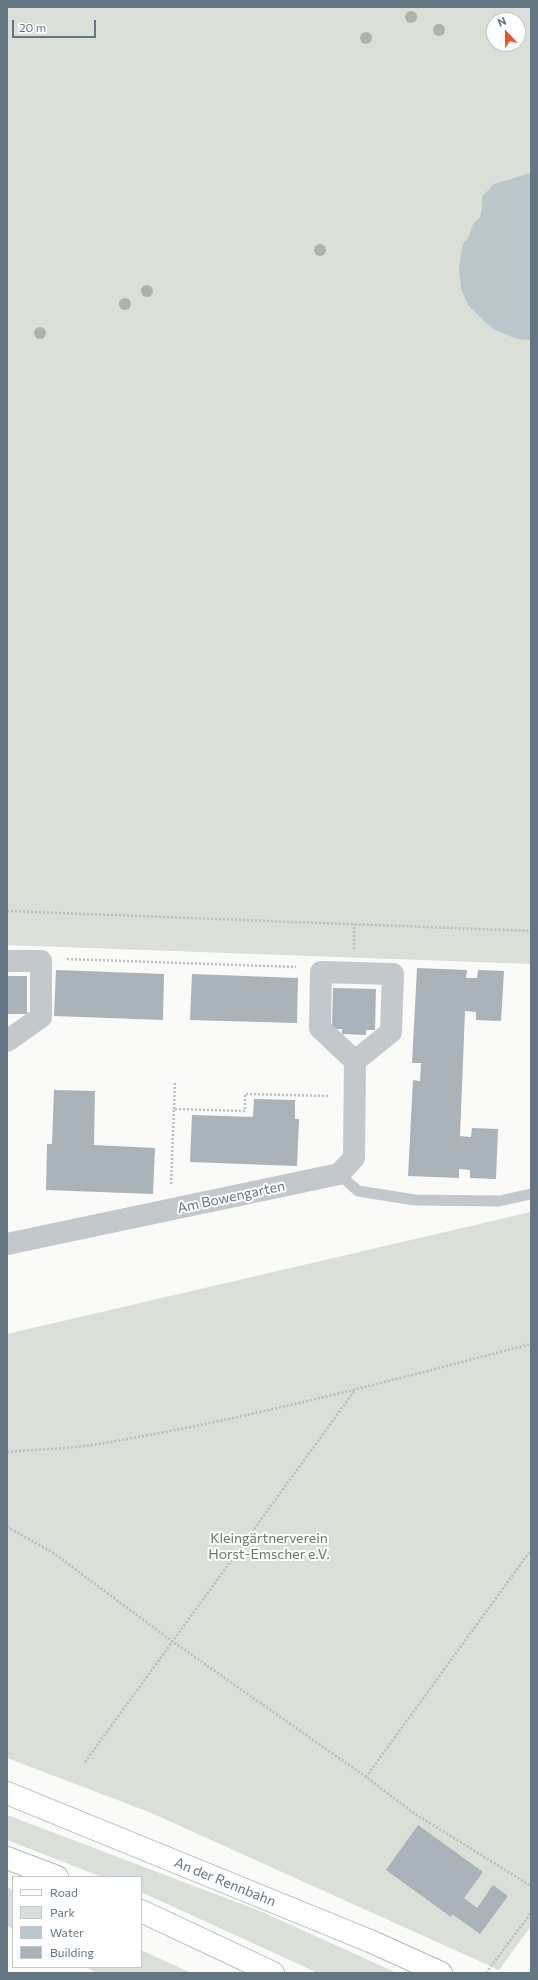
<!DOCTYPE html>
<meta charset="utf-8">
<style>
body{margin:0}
#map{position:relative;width:538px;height:1980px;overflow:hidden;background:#fafaf8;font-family:Commissioner,sans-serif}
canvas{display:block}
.frame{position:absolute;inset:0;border:8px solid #657683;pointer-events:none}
.legend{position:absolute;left:12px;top:1876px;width:130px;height:92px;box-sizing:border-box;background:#fff;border:1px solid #c1c8cd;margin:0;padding:5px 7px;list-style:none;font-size:12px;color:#657683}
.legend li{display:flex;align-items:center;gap:8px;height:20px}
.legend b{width:20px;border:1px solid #c1c8cd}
.north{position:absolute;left:486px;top:12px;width:40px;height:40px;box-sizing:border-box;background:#fff;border:1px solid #c1c8cd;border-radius:50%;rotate:338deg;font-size:11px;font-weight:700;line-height:16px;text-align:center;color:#657683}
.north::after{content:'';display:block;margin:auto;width:14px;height:18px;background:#e4572e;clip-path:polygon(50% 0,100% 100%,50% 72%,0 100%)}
.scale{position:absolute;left:12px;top:20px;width:84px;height:18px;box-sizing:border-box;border:2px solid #657683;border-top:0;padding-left:5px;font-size:12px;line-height:14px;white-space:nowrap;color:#657683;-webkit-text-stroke:3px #fff;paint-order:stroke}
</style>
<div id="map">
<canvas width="538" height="1980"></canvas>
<div class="frame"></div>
<ul class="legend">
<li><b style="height:5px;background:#fff"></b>Road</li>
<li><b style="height:11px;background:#dadfd7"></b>Park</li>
<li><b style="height:11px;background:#bbc7cb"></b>Water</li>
<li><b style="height:11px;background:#aab3b9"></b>Building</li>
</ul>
<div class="north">N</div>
<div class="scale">20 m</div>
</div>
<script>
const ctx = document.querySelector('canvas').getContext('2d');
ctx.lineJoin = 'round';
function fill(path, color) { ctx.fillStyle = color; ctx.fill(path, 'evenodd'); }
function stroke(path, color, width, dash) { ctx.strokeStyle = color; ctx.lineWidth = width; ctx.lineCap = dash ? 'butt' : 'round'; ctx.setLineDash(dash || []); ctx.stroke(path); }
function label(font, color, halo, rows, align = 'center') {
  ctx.font = font + ' Commissioner,sans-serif'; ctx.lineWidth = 4; ctx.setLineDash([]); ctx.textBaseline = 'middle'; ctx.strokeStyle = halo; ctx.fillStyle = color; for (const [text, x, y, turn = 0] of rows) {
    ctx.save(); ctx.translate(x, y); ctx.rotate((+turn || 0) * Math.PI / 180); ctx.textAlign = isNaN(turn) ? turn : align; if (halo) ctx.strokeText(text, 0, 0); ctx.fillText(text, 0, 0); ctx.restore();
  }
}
const green = new Path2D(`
 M7,7H531V964L7,945ZM494,20H518V44H494Z
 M531,1212V1926L499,1970L149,1812L7,1758V1334Z
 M7,1815L260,1911L397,1973H318L141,1892V1877H102L7,1840Z
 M7,1887L13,1890V1929L7,1926Z
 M141,1950L191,1973H97L86,1967H141Z`);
const water = new Path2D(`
 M531,173V340L517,339L495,330L486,323L468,305L461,289L459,268L463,243L468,239L473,224L480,217L482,209V197L494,184Z`);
const building = new Path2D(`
 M417,968L467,970L466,978H477L478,970L504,971L501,1021L476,1020V1012L465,1011L460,1136L471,1137L472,1128L498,1129L496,1179L470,1178V1170L459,1169V1178L408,1176L413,1080L420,1081L421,1063H412Z
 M56,970L164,974L163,1020L54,1016Z
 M192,974L298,978L297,1023L190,1020Z
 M7,976H27V1014H7Z
 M333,988L376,989L375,1030H366V1035L342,1034V1029H332Z
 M54,1090L95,1091L94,1145L155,1148L153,1194L46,1190L47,1144H52Z
 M254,1099L295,1100V1119H299L297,1166L190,1162L192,1115L253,1117Z
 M418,1825L483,1872L464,1898L477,1908L493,1885L508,1896L480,1934L452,1914L451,1917L386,1870Z`);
const path = new Path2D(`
 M7,911L531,931
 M354,949V924
 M67,959L296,967
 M174,1109L175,1082
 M171,1184L174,1109L245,1111V1094L329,1096
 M7,1452C39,1449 72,1449 104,1443C248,1419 389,1381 531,1344
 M7,1527L52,1552L172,1641L366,1777L415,1814L531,1886
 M85,1762L355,1390
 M366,1777L531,1550
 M486,1973L531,1913`);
const lane = new Path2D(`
 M339,1174L358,1191L415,1200L499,1201L531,1194`);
const street = new Path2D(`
 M7,961H41V1017L7,1041
 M7,1244L339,1174L354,1158L355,1061L391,1032L393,974L321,972L320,1028L355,1061`);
const secondary = new Path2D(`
 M7,1793L370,1941L441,1973
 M7,1858L57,1877
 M141,1911L273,1973`);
const trees = [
 [411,17],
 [439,30],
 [366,38],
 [320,250],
 [147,291],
 [125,304],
 [40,333]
];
const streetNames = [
 ["Am Bowengarten",231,1197,-12],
 ["An der Rennbahn",225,1882,22]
];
const parkNames = [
 ["Kleingärtnerverein",269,1538],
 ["Horst-Emscher e.V.",269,1554]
];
fill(green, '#dadfd7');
fill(water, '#bbc7cb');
fill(building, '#aab3b9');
stroke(secondary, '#b3babf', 24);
stroke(path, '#bbbfc2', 2.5, [2, 2]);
stroke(lane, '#c3c8cc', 11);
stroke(street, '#c3c8cc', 22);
stroke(secondary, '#fff', 22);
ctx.fillStyle = '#aab4a7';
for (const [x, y] of trees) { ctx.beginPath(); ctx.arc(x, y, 6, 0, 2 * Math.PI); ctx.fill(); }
label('14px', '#657683', '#fff', streetNames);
label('14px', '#687a64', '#fff', parkNames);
</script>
